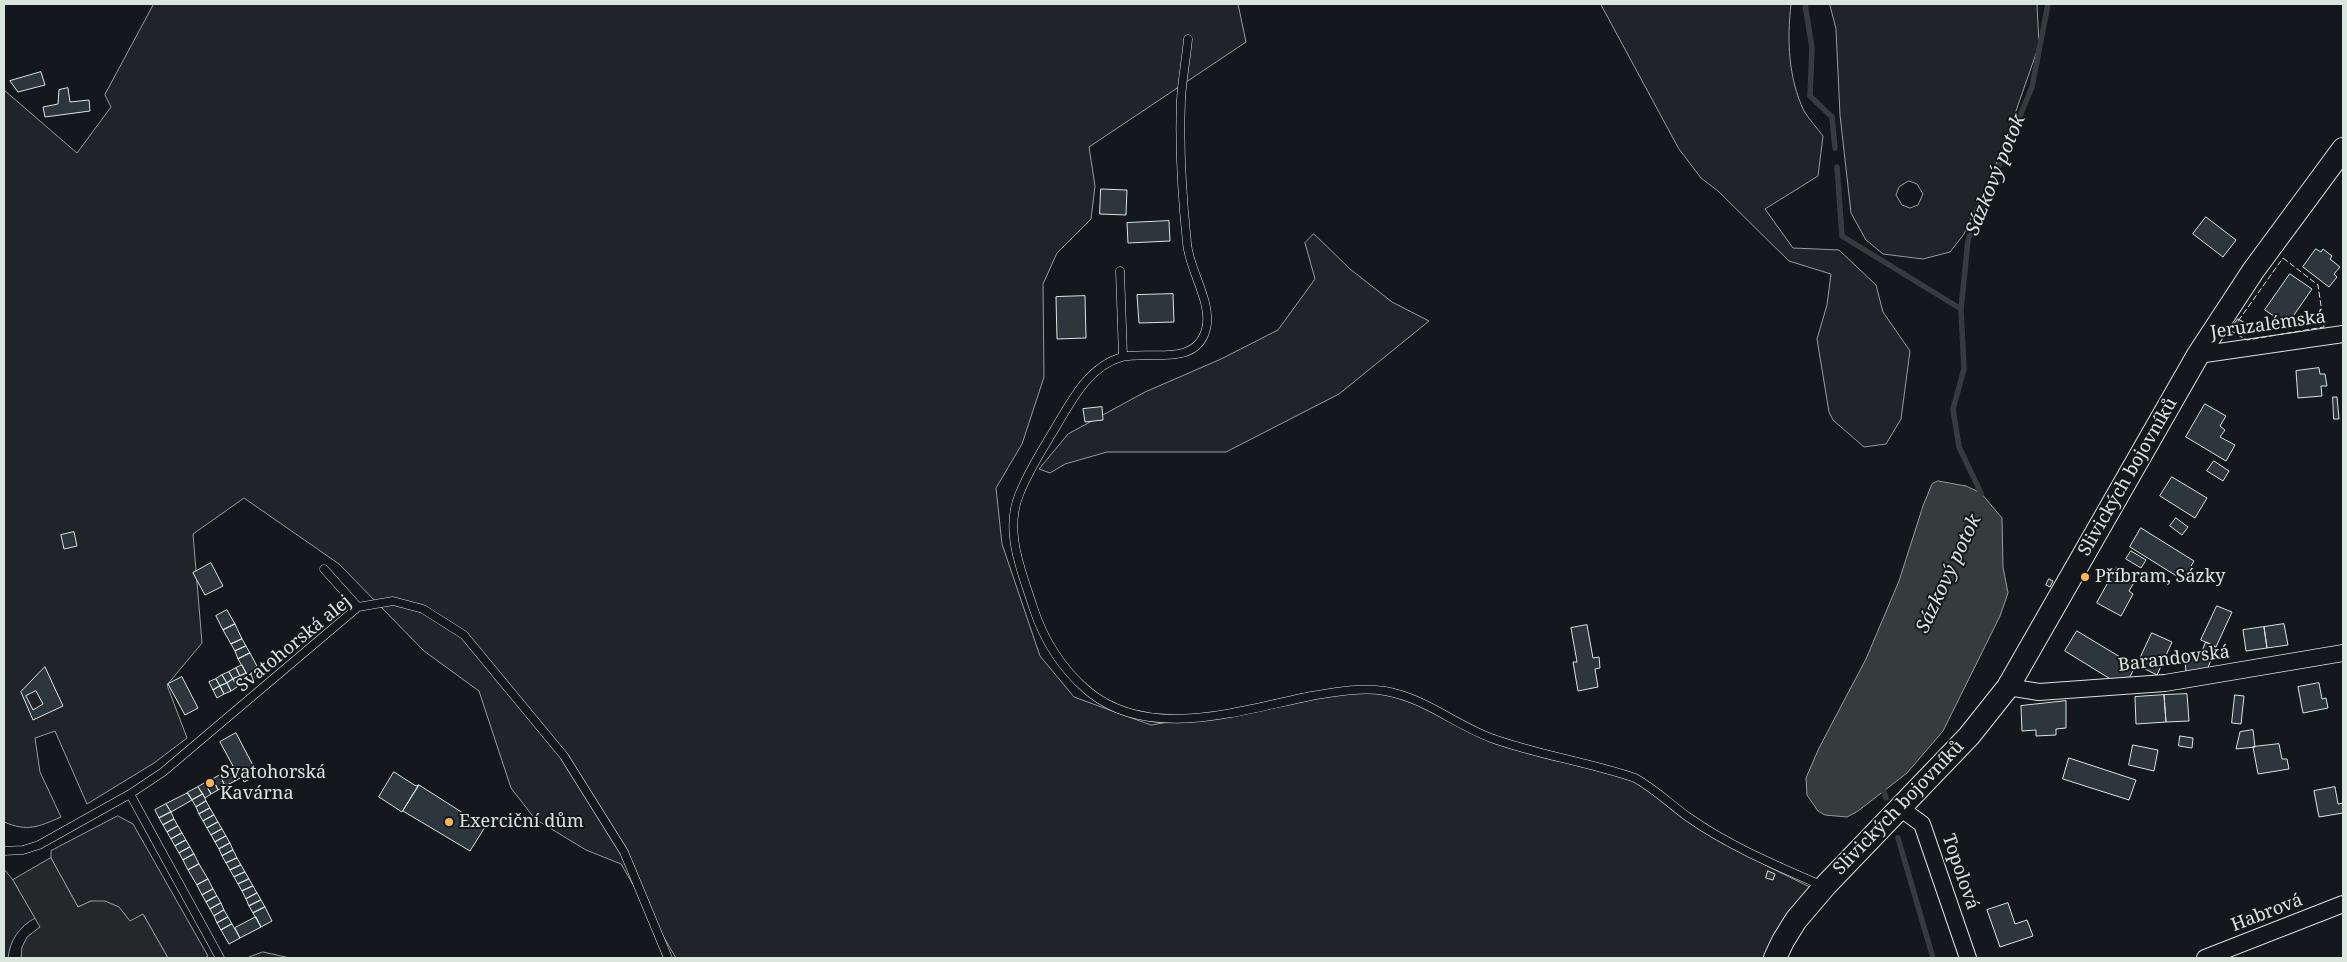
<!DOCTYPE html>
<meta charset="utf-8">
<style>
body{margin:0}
#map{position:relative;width:2347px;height:962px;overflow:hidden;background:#14181c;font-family:"Noto Serif",serif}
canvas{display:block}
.frame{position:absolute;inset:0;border:5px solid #d8e6dc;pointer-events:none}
</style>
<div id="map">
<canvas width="2347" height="962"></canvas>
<div class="frame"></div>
</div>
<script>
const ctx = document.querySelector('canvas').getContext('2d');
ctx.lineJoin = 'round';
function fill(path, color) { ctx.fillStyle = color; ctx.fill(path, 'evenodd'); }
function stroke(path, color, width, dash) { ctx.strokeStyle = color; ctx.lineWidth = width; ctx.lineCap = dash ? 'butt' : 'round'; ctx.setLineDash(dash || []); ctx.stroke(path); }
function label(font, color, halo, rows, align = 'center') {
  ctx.font = font + ' "Noto Serif",serif'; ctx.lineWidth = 4; ctx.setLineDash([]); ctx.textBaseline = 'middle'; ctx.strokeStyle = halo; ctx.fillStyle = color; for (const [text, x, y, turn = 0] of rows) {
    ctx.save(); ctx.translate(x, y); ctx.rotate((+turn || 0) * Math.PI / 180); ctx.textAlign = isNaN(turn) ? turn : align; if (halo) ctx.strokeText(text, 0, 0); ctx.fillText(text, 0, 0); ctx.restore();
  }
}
const green = new Path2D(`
 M154,4H1238L1246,42L1089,147L1095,186L1091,219L1057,253L1043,284L1044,377L1022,444L996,488L1002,544L1040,656L1074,697L1151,725L1339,693H1381L1419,702L1483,738L1638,780L1765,865L1816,890L1769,958H676L621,864L586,850L535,819L511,788L479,691L424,651L339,564L244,498L193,534L202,643L167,685L187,738L154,763L87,804L55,731L35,738L40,772L61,817C38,827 28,832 4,822V90L77,153L111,107L105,95Z
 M1601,4H1791C1787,40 1788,77 1804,111C1809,119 1817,128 1823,136L1818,176L1765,209L1793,248L1839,250L1876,285L1883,312L1910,351L1901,419L1886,444L1864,447L1833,420L1829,412L1817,339L1827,305L1831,274L1789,261L1718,191L1701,178L1679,149Z
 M1830,4H2037L2039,45L2002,151L1964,234L1950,252L1923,259L1883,254L1866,240L1851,213L1840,115L1836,29ZM1909,181L1917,184L1923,194L1918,205L1910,208L1902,205L1896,195L1899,187Z
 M1314,234L1350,269L1392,302L1429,321L1339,394L1226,452H1107L1065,464L1050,473L1039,469L1068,434L1145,392L1221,359L1278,330L1315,279L1305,243Z
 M118,816L133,824L208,956L205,958H168L143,914L130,922L124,913L91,901L78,907L51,858V851Z
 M4,869L13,880L35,918C19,927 10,940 8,958H4Z
 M263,952L290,958H247Z`);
const parking = new Path2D(`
 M51,858L78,907L91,901H105L119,907L130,921L143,914L168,958H21L22,947L27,937L40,927L13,880Z`);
const water = new Path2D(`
 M1938,481L1966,486L1981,493L2002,518L2003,567L2008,593L2000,616L1943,731L1907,773L1858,811L1847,817L1825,815L1818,811L1807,795L1806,778L1819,748L1866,659L1899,581L1923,506L1932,484Z`);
const stream = new Path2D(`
 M1805,4L1812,48L1810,96L1832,117L1835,148
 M1837,167L1842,236L1961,309
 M1980,500L1981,493L1959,447L1953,409L1964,369L1961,309L1968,240L2032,87L2048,4
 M1882,786L1886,798
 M1898,838L1933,958`);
const building = new Path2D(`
 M41,72L45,85L18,92L10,81Z
 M68,88L70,102L89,100L90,111L45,117L43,107L58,104L59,90Z
 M1101,189L1127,190L1126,215L1100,214Z
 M2206,217L2236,240L2223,257L2193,234Z
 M1169,221L1170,241L1128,243L1127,223Z
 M2316,249L2321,252L2323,249L2332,256L2330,259L2340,267L2334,274L2337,277L2329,287L2303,267Z
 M2290,274L2312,289L2287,325L2265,310Z
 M1173,294L1174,322L1139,323L1137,295Z
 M1085,296L1086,338L1057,339L1056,297Z
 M2238,319L2245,323L2241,331L2233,326Z
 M2319,368L2320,374H2325L2327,386H2321L2322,396L2298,398L2296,371Z
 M2333,397H2337L2339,419H2334Z
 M2205,404L2226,416L2220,426L2225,430L2220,437L2235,445L2226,461L2186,437Z
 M1102,407L1103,420L1085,422L1083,409Z
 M2214,461L2229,471L2223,481L2207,471Z
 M2172,477L2207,498L2195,518L2160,496Z
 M2176,518L2188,527L2182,535L2170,526Z
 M2141,528L2194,561L2183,580L2130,547Z
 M74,532L77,546L64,549L61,535Z
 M2131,551L2146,560L2141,568L2126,559Z
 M211,563L223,586L205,595L193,573Z
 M2117,567L2136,579L2129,591L2133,594L2121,616L2097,603Z
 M2049,579L2053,581L2050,587L2046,585Z
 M2217,606L2232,612L2216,647L2201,640Z
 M227,610L235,624L223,630L216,616Z
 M235,624L242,639L231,644L223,630Z
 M2284,624L2288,645L2267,648L2264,627Z
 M1587,625L1593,658L1599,657L1600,668L1595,669L1598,687L1578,691L1573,662H1577L1571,628Z
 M2264,627L2267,648L2246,651L2243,630Z
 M2077,631L2135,666L2129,679L2112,680L2065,651Z
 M2152,633L2172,642L2157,675L2137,665Z
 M242,639L246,646L235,651L231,644Z
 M2206,642L2216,647L2207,670L2186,672L2185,660L2199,658Z
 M246,646L250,653L238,659L235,651Z
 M250,653L259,670L248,676L238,659Z
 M242,665L246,673L240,676L236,668Z
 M45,667L63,706L33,720L21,692ZM36,691L43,704L33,710L26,696Z
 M236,668L240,676L233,679L229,672Z
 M259,670L261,674L250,680L248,676Z
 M229,672L233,679L227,683L222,675Z
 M246,673L250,680L244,683L240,676Z
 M222,675L227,683L220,686L216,679Z
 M240,676L244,683L237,687L233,679Z
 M182,677L198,708L185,715L168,684Z
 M216,679L220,686L213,690L209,682Z
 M233,679L237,687L231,691L227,683Z
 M227,683L231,691L224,694L220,686Z
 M2319,683L2322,699L2326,698L2328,708L2303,713L2298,687Z
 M220,686L224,694L217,698L213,690Z
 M2187,694L2189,721L2166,722L2164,695Z
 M2164,695L2166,722L2136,724L2135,697Z
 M2235,695L2244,696L2241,724L2232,723Z
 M2066,701V728L2056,729V735L2036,736V730L2022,731L2021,706Z
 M2253,730L2255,747L2236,749L2240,732Z
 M236,733L258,775L244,782L242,777L235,781L229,770L234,768L220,742Z
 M2180,736L2193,738L2192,748L2179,746Z
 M2279,744L2282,759H2287L2289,769L2258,774L2253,747Z
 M2133,745L2158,750L2154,771L2129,765Z
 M2069,758L2136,780L2129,800L2063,779Z
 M229,770L235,781L225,786L220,775Z
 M394,772L416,786L419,785L402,812L379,797Z
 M220,775L225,786L218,790L213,779Z
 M213,779L218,790L211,794L205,783Z
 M205,783L211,794L205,798L198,787Z
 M419,785L485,827L470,851L403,811Z
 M198,787L203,794L192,800L187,793Z
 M2335,787L2338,804L2343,803V813L2319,817L2314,791Z
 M188,793L192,800L171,812L166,804Z
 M203,794L206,801L196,807L192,800Z
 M206,801L210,808L199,814L196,807Z
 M166,804L171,812L159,818L155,810Z
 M210,808L214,815L203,821L199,814Z
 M171,812L174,819L163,825L159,818Z
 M214,815L218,822L207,828L203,821Z
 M174,819L178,826L167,832L163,825Z
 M218,822L222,829L211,835L207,828Z
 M178,826L182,833L171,839L167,832Z
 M222,829L226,836L215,842L211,835Z
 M182,833L186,840L175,846L171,839Z
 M226,836L230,843L219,849L215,842Z
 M186,840L190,847L179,853L175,846Z
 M230,843L233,850L222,856L219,849Z
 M190,847L194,854L183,860L179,853Z
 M233,850L237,858L226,863L222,856Z
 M194,854L199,864L188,870L183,860Z
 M237,858L241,865L230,870L226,863Z
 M199,864L208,879L197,885L188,870Z
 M241,865L245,872L234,877L230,870Z
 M1768,871L1775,874L1773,880L1766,878Z
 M245,872L249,879L238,884L234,877Z
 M208,879L213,889L202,895L197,885Z
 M249,879L253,886L242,891L238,884Z
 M253,886L257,893L246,899L242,891Z
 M213,889L217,896L206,902L202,895Z
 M257,893L261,900L249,906L246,899Z
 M217,896L221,903L210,909L206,902Z
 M261,900L265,907L253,913L249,906Z
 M221,903L224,910L214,916L210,909Z
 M2008,903L2015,924L2027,920L2033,936L2000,947L1987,910Z
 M265,907L272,921L261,927L253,913Z
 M224,910L228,917L217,923L214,916Z
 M228,917L232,924L221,930L217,923Z
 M256,917L261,927L240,938L235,928Z
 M232,924L240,938L229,944L221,930Z`);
const lane = new Path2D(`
 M1188,39C1186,60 1182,80 1181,100C1179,148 1182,196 1187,243C1189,270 1213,303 1206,329C1196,368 1148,350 1122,357C1086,367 1069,406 1051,435C1039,455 1027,474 1019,495C1004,532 1022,572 1033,607C1044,641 1061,668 1088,691C1149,742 1241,710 1311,696C1335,692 1361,687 1385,691C1425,698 1454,724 1491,738C1538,755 1588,762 1635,778C1655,789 1670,804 1688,817C1729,846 1777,866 1823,886
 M1120,271L1123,356
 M324,569L358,607
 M130,794L220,958
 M4,851L23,850L39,845L130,794L163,772L358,607L393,601L423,609L464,635L564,756L624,852L668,958`);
const street = new Path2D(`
 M2198,355L2343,334
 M2008,687L2039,692L2165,683L2343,653
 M1900,808L1922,824L1968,958
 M2205,958L2343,904`);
const secondary = new Path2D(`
 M1775,958L1783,941L1796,920L1825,886L1969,736L2008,687L2198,355L2253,271L2343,149`);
const fence = new Path2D(`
 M2283,258L2318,285L2324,327L2247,340L2231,331Z`);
const markers = [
 [2085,577,5,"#ffb74d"],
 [210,783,5,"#ffb74d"],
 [449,822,5,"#ffb74d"]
];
const streetNames = [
 ["Jeruzalémská",2268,325,-8],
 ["Slivických bojovníků",2128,477,-60],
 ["Svatohorská alej",294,644,-39],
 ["Barandovská",2174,659,-7],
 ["Slivických bojovníků",1899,808,-46],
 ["Topolová",1960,872,71],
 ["Habrová",2267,913,-21]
];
const poiNames = [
 ["Příbram, Sázky",2095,577],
 ["Svatohorská",220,773],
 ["Kavárna",220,794],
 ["Exerciční dům",459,822]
];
const waterNames = [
 ["Sázkový potok",1996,175,-68],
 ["Sázkový potok",1949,574,-65]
];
fill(green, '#202428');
stroke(green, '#939e99', 1);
fill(parking, '#24282b');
stroke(parking, '#939e99', 1);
fill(water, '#363b3e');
stroke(water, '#939e99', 1);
stroke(stream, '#363b3e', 5.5);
fill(building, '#2c363c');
stroke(building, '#d8e6dc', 1);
stroke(lane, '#d8e6dc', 9);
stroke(street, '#d8e6dc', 18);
stroke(secondary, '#d8e6dc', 24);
stroke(lane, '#14181c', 8);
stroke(street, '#14181c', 16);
stroke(secondary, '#14181c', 22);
stroke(fence, '#d8e6dc', 1, [6, 2.5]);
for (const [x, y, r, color] of markers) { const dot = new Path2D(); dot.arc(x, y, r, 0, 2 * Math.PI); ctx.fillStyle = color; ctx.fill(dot); stroke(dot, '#14181c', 2); }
label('18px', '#d8e6dc', '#14181c', streetNames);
label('18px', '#d8e6dc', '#14181c', poiNames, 'left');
label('italic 19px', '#d8e6dc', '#14181c', waterNames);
</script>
